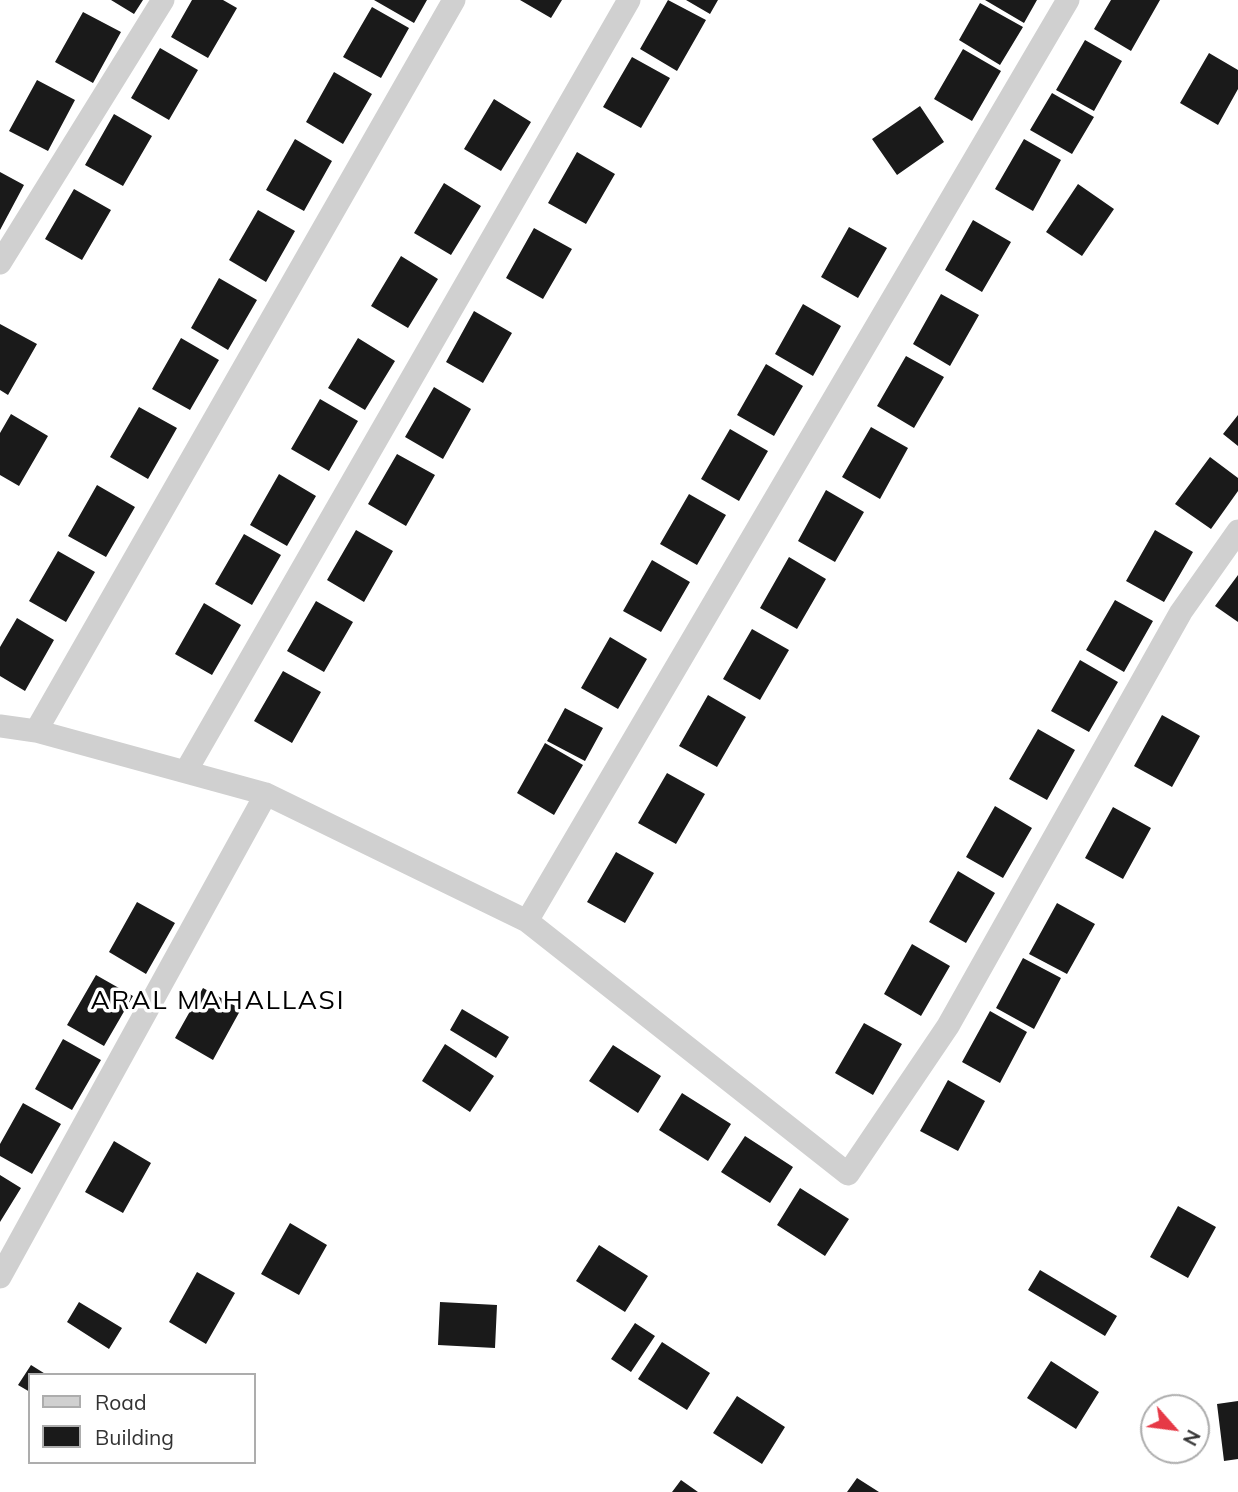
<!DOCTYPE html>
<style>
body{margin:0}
#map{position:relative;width:1238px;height:1492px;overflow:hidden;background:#fff;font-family:Mulish,sans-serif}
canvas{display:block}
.legend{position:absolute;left:28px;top:1373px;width:228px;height:91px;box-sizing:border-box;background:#fff;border:2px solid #adadad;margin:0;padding:9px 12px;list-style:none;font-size:21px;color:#333}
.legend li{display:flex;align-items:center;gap:14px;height:35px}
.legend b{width:35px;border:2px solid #adadad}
.north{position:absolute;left:1140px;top:1394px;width:70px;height:70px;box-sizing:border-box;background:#fff;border:2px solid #adadad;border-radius:50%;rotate:118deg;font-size:19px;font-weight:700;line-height:28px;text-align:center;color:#333}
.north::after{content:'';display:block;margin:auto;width:24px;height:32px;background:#e63946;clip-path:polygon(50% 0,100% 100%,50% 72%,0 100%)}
</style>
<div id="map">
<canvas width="1238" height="1492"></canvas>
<ul class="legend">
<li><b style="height:9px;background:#d0d0d0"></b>Road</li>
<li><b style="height:19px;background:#1a1a1a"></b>Building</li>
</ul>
<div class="north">N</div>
</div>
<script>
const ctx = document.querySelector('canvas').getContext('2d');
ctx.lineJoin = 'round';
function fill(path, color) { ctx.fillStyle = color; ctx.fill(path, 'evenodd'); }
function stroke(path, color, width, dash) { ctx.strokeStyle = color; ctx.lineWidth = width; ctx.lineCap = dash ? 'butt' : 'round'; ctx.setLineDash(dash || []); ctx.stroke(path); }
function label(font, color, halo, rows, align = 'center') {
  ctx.font = font + ' Mulish,sans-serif'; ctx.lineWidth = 7; ctx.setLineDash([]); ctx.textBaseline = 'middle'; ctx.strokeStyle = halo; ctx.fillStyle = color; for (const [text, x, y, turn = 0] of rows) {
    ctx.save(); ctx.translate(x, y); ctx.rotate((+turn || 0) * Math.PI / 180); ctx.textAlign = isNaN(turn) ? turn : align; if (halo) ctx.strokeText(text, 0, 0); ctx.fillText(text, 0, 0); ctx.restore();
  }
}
const building = new Path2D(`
 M111,0H143L134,14Z
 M192,0H223L237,8L208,58L171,37Z
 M374,0H427L414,23Z
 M520,0H562L551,18Z
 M668,0L706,20L677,71L640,49Z
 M686,0H718L710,14Z
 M985,0H1037L1024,23Z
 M1111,0H1160L1131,51L1094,29Z
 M980,3L1023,27L1000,65L959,40Z
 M372,7L409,28L381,78L343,57Z
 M83,12L121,32L93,83L55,62Z
 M1085,40L1122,61L1094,111L1056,90Z
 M160,48L198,70L169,120L131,98Z
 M963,49L1001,71L972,121L934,99Z
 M1209,53L1238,70V89L1218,125L1180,103Z
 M632,57L670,78L641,128L603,107Z
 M334,72L372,94L343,144L306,122Z
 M37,80L75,100L48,151L9,131Z
 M1052,93L1094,117L1072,154L1030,130Z
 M494,99L531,122L501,171L464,149Z
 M920,106L944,142L897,175L872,139Z
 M114,114L152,136L123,186L85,165Z
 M295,139L332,161L304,211L266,190Z
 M1024,139L1061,160L1033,211L995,189Z
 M577,152L615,174L586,224L548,203Z
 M0,172L24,185L0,230Z
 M444,183L481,206L451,255L414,233Z
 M1078,184L1114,209L1082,256L1046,232Z
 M74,189L111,210L82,260L45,239Z
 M258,210L295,231L266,282L229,260Z
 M973,220L1011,242L982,292L945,270Z
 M849,227L887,248L858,298L821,277Z
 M534,228L572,249L543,299L506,278Z
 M401,256L438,279L408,328L371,306Z
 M219,278L257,300L228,350L191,328Z
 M941,294L979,315L950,366L913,344Z
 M803,304L841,326L813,376L775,354Z
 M474,311L512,333L483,383L446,362Z
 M0,324L37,344L8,395L0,390Z
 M181,338L219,360L190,410L152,389Z
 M358,338L395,361L365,410L328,388Z
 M906,356L944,377L914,428L877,406Z
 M766,364L803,386L774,436L737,415Z
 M434,387L471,409L443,459L405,437Z
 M320,399L358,421L329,471L291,449Z
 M139,407L177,428L148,479L110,457Z
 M11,414L48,436L19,486L0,475V433Z
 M1238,415V446L1223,434Z
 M871,427L908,448L880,499L842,477Z
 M730,429L768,451L739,501L701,479Z
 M397,454L435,475L406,526L368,504Z
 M1210,457L1238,478V491L1211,529L1175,504Z
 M279,474L316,496L287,546L250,525Z
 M97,485L135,507L106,557L68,536Z
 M826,490L864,512L835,562L798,541Z
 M689,494L726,515L697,565L660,544Z
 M356,530L393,551L364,602L327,580Z
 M1155,530L1193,552L1164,602L1126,581Z
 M244,534L281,555L252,605L215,584Z
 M58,551L95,572L66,622L29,601Z
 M789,557L826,579L797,629L760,608Z
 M652,560L690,582L661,632L623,611Z
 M1238,575V622L1215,606Z
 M1115,600L1153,621L1124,672L1086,650Z
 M316,601L353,622L324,672L287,651Z
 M204,603L241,625L212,675L175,654Z
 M17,618L54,640L25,691L0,676V647Z
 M752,629L789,650L760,700L723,679Z
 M610,637L647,659L618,709L581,688Z
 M1080,660L1118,682L1089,732L1051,711Z
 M283,671L321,692L292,743L254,721Z
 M708,695L746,717L717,767L679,746Z
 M565,708L603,728L585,761L547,741Z
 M1162,715L1200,736L1172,787L1134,766Z
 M1038,729L1075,750L1047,800L1009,779Z
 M545,743L583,765L554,815L517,793Z
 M667,773L705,794L676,844L638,823Z
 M995,806L1032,828L1003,878L966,857Z
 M1113,807L1151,828L1123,879L1085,858Z
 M616,852L654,873L625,923L587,902Z
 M958,871L995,893L966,943L929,922Z
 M137,902L175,923L146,974L109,952Z
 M1057,903L1095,924L1067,974L1029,954Z
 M912,944L950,966L921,1016L884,994Z
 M1023,958L1061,978L1034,1029L996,1008Z
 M96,975L133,996L104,1046L67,1025Z
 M203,988L241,1009L213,1060L175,1038Z
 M462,1009L509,1037L496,1058L450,1030Z
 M990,1011L1027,1032L1000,1083L962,1062Z
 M864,1023L902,1044L873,1095L835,1073Z
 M63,1039L101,1060L72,1110L35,1089Z
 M445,1044L494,1076L470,1112L422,1081Z
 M613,1045L661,1076L638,1113L589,1081Z
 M948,1080L985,1101L958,1151L920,1131Z
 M682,1093L731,1124L708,1161L659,1130Z
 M23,1103L61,1124L32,1174L0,1156V1144Z
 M745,1136L793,1167L770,1203L721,1172Z
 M114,1141L151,1163L123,1213L85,1192Z
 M0,1175L21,1188L0,1222Z
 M800,1188L849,1219L825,1256L777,1225Z
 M1178,1206L1216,1227L1188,1278L1150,1257Z
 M290,1223L327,1245L299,1295L261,1274Z
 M599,1245L648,1276L625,1312L576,1281Z
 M1040,1270L1117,1316L1105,1336L1028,1290Z
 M197,1272L235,1293L206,1344L169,1322Z
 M79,1302L122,1328L109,1349L67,1322Z
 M440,1302L497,1305L495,1348L438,1345Z
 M635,1323L655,1336L631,1372L611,1359Z
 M662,1342L710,1373L687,1410L638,1379Z
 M1051,1361L1099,1392L1076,1429L1027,1398Z
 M31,1365L47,1375H30V1392L18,1385Z
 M737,1396L785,1427L762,1464L713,1433Z
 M1238,1401V1459L1224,1461L1217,1404Z
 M857,1478L879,1492H847Z
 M681,1480L698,1492H672Z`);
const street = new Path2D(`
 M0,263L163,0
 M0,726L36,731L266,794L527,921L848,1174L948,1026L1181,612L1238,531
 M36,731L454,0
 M186,771L629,0
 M527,921L1068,0
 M0,1277L266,794`);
const neighbourhoodNames = [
 ["ARAL MAHALLASI",218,1001]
];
fill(building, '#1a1a1a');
stroke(street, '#d0d0d0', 23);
ctx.letterSpacing = '2px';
label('26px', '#000', '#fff', neighbourhoodNames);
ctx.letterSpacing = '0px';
</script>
